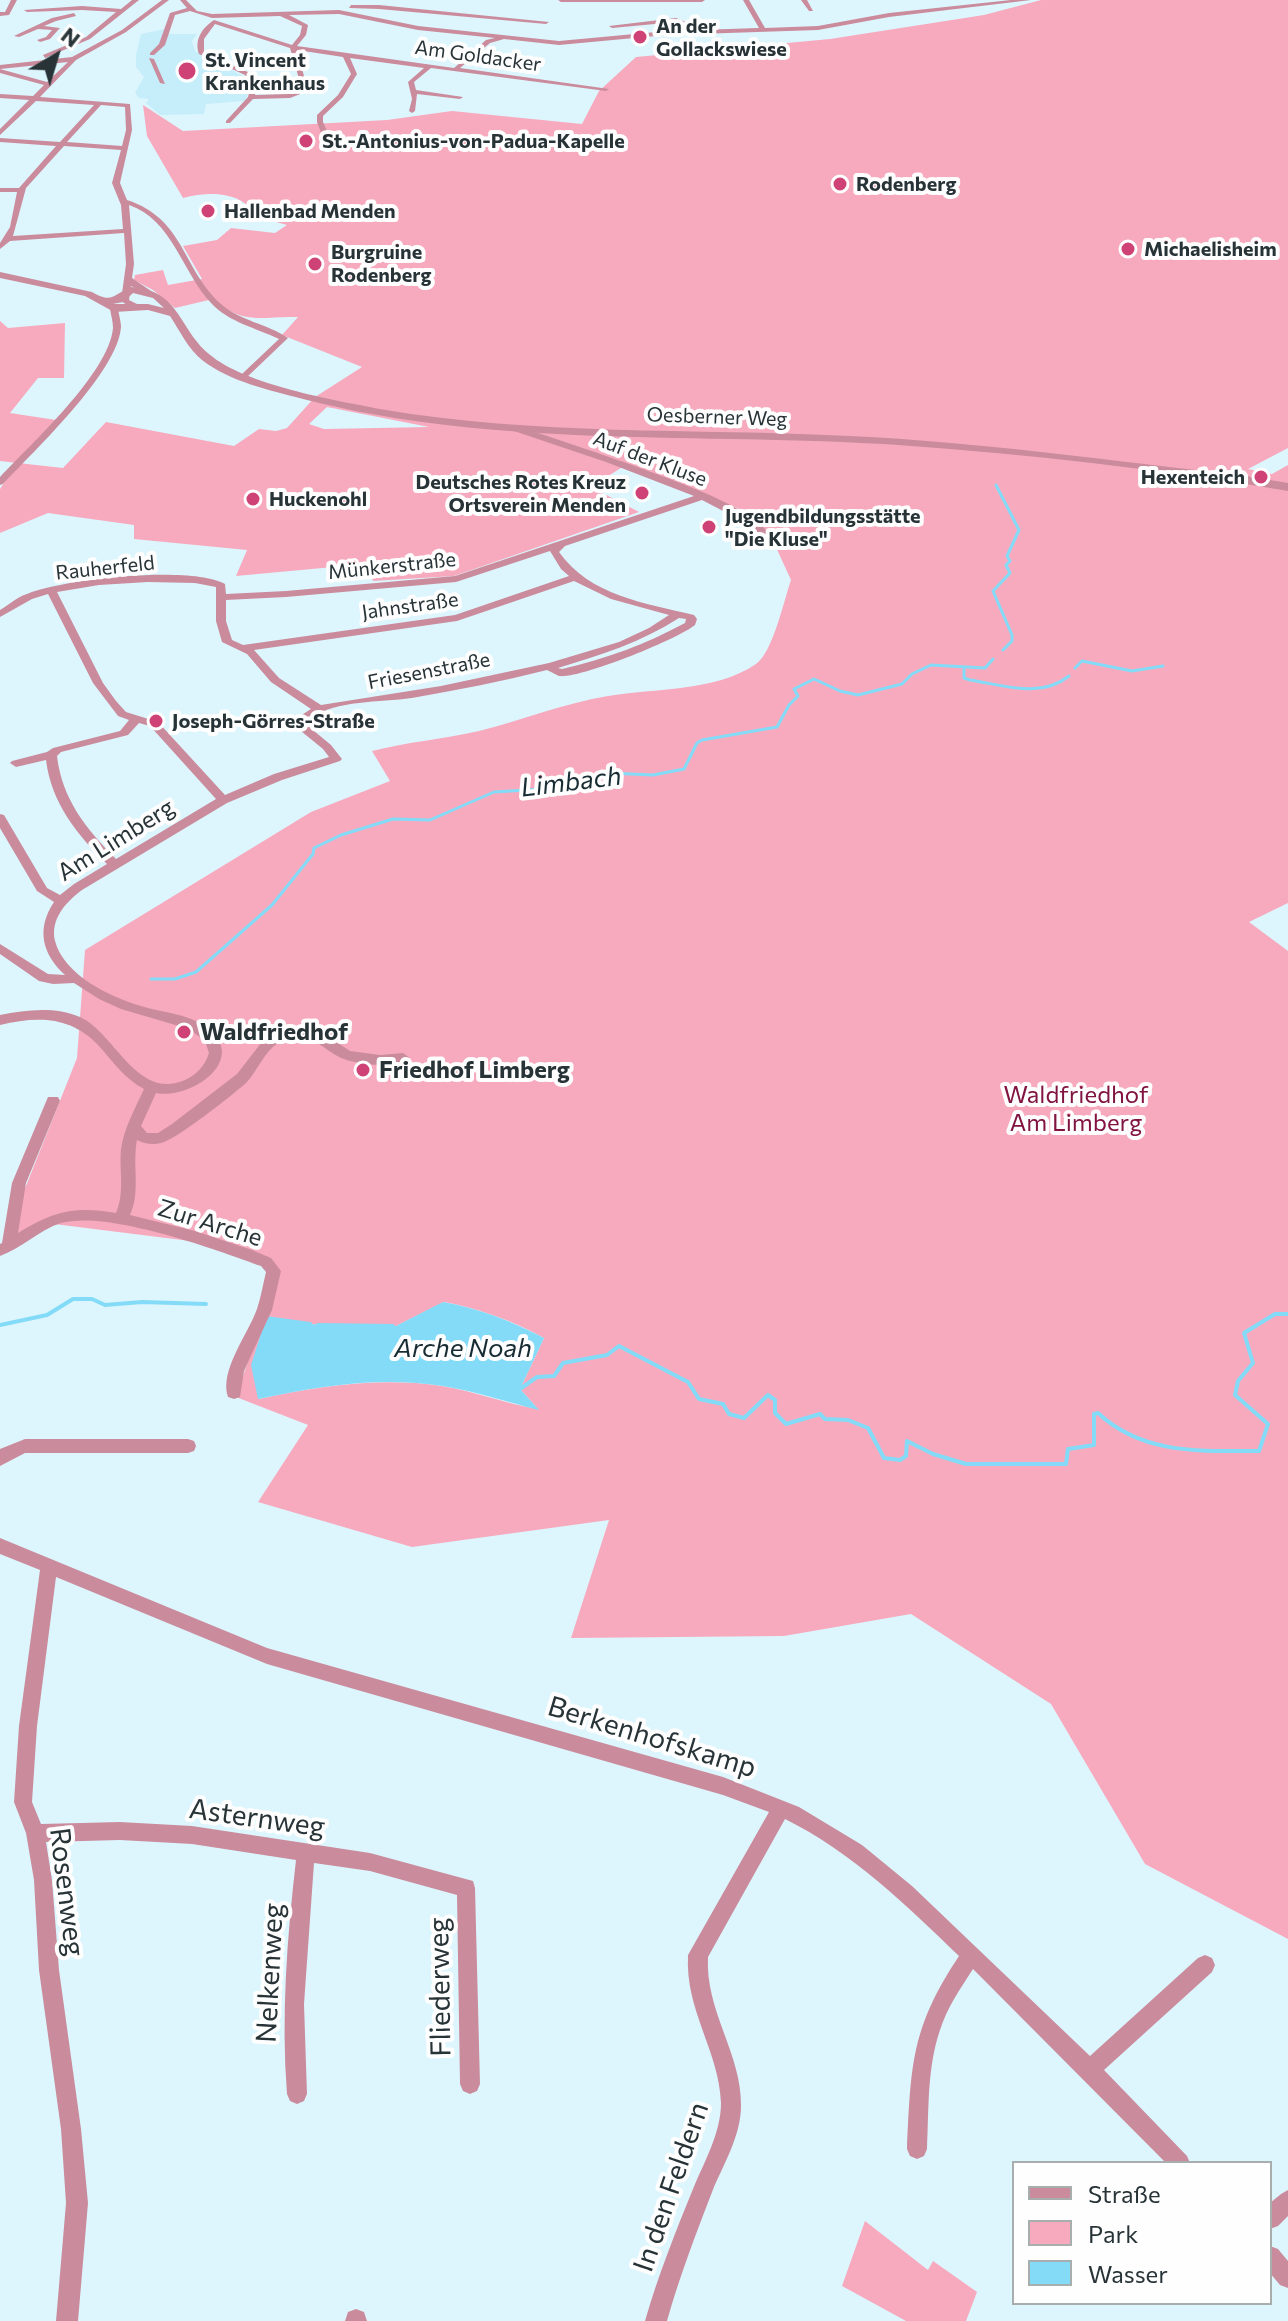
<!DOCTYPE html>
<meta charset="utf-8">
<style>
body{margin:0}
#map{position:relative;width:1288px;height:2321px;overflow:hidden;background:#ddf6fe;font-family:Commissioner,sans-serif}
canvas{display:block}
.legend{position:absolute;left:1012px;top:2161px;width:260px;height:144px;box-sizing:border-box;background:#fefefe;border:2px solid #a8adae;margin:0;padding:10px 14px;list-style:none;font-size:24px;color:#273337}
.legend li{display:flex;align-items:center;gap:16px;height:40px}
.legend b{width:40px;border:2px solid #a8adae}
.north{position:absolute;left:16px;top:16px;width:80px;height:80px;-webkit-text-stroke:6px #fefefe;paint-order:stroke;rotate:38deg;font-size:22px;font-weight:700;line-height:32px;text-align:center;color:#273337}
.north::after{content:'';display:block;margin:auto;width:28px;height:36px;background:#273337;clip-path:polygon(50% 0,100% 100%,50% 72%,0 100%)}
</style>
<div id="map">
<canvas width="1288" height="2321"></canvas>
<ul class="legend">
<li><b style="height:10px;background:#ca8c9c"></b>Straße</li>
<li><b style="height:22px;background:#f7aabe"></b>Park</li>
<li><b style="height:22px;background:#84dbf7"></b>Wasser</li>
</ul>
<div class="north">N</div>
</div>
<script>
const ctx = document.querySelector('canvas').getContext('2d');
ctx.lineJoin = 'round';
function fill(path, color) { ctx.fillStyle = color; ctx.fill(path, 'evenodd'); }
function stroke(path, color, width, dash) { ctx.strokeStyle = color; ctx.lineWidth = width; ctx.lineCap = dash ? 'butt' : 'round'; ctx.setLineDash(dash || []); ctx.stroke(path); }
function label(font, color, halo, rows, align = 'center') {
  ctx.font = font + ' Commissioner,sans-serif'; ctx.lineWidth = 8; ctx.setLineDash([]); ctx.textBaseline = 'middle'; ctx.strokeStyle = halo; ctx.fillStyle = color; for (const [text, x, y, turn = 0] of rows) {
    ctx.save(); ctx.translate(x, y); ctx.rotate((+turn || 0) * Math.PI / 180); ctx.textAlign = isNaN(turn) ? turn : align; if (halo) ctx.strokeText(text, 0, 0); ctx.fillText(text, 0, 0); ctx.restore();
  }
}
const built = new Path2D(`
 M170,28L169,34H197L192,41L195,51L245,77L249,88L247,97L244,101L206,104L204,114L160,115L146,103L149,99L139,98L135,93L144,77L136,67V55L141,34Z`);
const green = new Path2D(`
 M1041,0H1288V448L1248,469L1272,474L1288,465V903L1249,922L1288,951V1939L1145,1864L1051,1704L911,1614L784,1636L571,1638L609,1520L412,1547L258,1502L308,1425L236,1397L279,1268L190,1241L54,1224L16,1235L20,1201L77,1058L85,950L311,812L390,781L372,751C407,742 444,739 479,731C522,720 565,703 608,696C655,688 715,692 756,664C773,652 784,600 791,580L769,532L739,512L742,510L624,466L591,487L639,512L454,576L373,581L366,564L236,576L247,550L134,539V525L48,513L0,533V489L17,463L0,461V321L8,328L65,323L64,378H38L10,413L56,420L18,463L63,468L106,422L234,446L259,429L276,431L287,428L315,397L362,367L282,335L298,317C260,316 245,326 213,299L175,308L153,290L134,280L135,275L163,270L168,285L202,279L183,246L217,240L231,228L275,233L287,225L258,217C241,191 211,191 183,198L147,136L143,105L183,131L387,120L452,111L582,124L599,91L636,57L830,39L984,15ZM327,407L429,427L324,429L309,424ZM444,1302C480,1309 511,1320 544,1338L520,1389L538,1409C506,1404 474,1391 442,1386C380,1377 320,1386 259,1399L266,1318L327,1326H396Z
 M865,2221L928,2270L933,2261L977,2292L966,2321H906L842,2286Z`);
const water = new Path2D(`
 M443,1302C481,1309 511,1321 544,1338L520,1389L539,1410C507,1402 475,1391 443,1386C380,1376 319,1386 258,1399L251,1365L266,1318L327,1326H396Z`);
const streamFar1 = new Path2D(`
 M996,485L1019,530L1007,556L1010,561L1006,565L1010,573L993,591L1012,635V641L1003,650
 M964,667V678L970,680C1004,685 1040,699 1069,676
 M1075,668L1082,661L1132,671L1163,666
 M151,979H175L196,972L272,905L313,854L314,848L341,835L393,819L430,820L494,792L560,788L608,773L653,775L684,769L697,743L702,740L777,727L789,705L798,696L794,689L814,679L840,691L858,695L902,684L912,674L931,665L985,668L993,659`);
const stream = new Path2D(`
 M266,1318L310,1324
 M0,1325L47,1315L73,1299H92L105,1305L142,1302L206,1304
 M318,1325L393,1326
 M516,1387L520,1389L537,1377L554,1376L563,1363L607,1355L619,1346L688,1382L699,1399L723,1404L729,1414L744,1418L768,1395L775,1400V1413L786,1424L820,1414L825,1419L848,1420L868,1428L884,1458L900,1460L906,1456L907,1441L933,1454L966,1464H1066L1068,1449L1094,1445V1414L1098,1413C1143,1455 1201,1451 1259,1451L1268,1424L1235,1395L1238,1381L1253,1363L1244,1333L1275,1314H1288`);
const minor = new Path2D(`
 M11,0H17L9,15L0,16V12H5Z
 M132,0H139L90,39L45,58L43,55L86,37L116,12L82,10L27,12L24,10L82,6L121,9Z
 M162,0H169L126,32L76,60L40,97L130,104L132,130L120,183L127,200C185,219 182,269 221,304C240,321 268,324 288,338L245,379L241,376L242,374L279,339C256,328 229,322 212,304C182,273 173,220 129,205L134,264L132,278L151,291L144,293L131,286L129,300L139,305V309H133L121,301L126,264L124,233L10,241L0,249V243L10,227L17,192H0V188H19L56,146L0,142V138L60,142L94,105L36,101L0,135V129L29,100L0,98V94L33,96L44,85L0,73V69L47,82L68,62L0,69V65L72,57L122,30ZM101,105L125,107L126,130L122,146L67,142ZM64,146L121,150L112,183L121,205L123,229L13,236L26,188Z
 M180,0H186L197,11L212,14L339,10L418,26L559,41L667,31L759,28L743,0H749L765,28L818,26L889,13L1011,0H1031L889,17L818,30L667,35L559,45L504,39L490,43L460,68L609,89L606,91L431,68L414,82L416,90L463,97L460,99L417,94L415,111L412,113L409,111L412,99L408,82L424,68L350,58L357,74L343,97L323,116V122L334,146L330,148L326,146L317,122V115L338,95L351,74L343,57L297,50L308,91L290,98L253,99L230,123H226V121L248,97L251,85L245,75L199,54C194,40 202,28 214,20L292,45L300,35L302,26L280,16L212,18L190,11L175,15L165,45L154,55H150V53L159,44L170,13L187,8ZM339,14L418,30L495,38L486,40L454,68L297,46L306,35L308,25L289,15ZM215,24L290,48L302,89L289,94L255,95L257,85L250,73L204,52V39Z
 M558,0H705L702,2H561Z
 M801,0H807L813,11H809Z
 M351,5H379L549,22L546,24L379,9L349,8Z
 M74,13L76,16L56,21L44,26L60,28L50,39L40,42L37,40L46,37L52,30L38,29L19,37L14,36L52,18Z
 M676,18L691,24L673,29L671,26L681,24L676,22L612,28L609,26Z
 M149,58L154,59L165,84L160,83Z
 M114,307L118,309C119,315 121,322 121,327C118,372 34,451 3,484L0,485V477C31,444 109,373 113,328C113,322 111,315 110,309Z
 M511,426H517C568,443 620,460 670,479C705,493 746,507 772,536L764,538L748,524L702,500L565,546L559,552C590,596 645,603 694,615L697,619L695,625C678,639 580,679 559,676C557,675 549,671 547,670C503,681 458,690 412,698C379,703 338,699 309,719L308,726L331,745L342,759L340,761L282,780L227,803L82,890C66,902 50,919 55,941C64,975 110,997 141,1006C164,1013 192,1014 210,1030C247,1062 189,1100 156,1093L141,1126L147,1133H158L172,1124L237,1074L265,1038L286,1027L291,1025L320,1031L350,1051L380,1055L403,1053L410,1058C399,1069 359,1065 344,1059C319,1049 307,1023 278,1043C264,1052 258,1070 247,1082C234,1094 176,1140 161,1143C153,1145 144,1144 137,1140C132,1166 141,1191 130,1215L195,1231L252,1250L271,1258L281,1271L272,1310L244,1371L240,1397L234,1399L228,1397C219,1371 248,1334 257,1309C261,1297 263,1284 266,1272L261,1266C215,1249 107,1210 61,1223C39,1230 22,1248 0,1256V1244L2,1243L12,1183L48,1097H58L60,1101L26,1183L18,1233C53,1211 76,1206 116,1213C125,1192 119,1171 121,1149C124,1128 135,1109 144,1089C125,1079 113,1062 99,1046C71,1016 38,1016 0,1025V1015C26,1010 54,1006 80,1017C115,1033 137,1101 185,1080C196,1075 205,1066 209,1053L205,1041L189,1029L121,1009L99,999L74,983L53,984L39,981L0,954V944L48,974L65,975C42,954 36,929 54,902L37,891L0,828V814L4,815L47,888L60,895L74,884L107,864C77,835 51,802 46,760L16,767L10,763L12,761L47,752L53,748L120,731L129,720L118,716L93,683L48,594L32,599L0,617V610C9,605 17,597 27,594C63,579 191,565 225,584L226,594L286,591L455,576L694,496L606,462L511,430ZM550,551L561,569L569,576L455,615L243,645L232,640L226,621V600L286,597L456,582ZM574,581L611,599L669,615L649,628L619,642L549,663L441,686L321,705L279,678L254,650L457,621ZM148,582L195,583L216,587V621L222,642L247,654L271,682L311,709L300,716L296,727L323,749L329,757L274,774L225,795L158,722L126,712L116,701L103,683L57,592L99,585ZM679,618L686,619L685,623C646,644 606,659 562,669L558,668C601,655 642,642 679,618ZM139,723L150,726L216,799L116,859C86,829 62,799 57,756L61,752L128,735Z
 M25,1439H188L194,1441L196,1446L194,1451L188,1453H25L0,1466V1449Z
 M0,1538L267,1648L723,1777L799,1807L862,1845L912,1886L1090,2056L1198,1958L1205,1955L1212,1958L1215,1965L1212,1972L1104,2070L1187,2156L1190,2163H1166L973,1969C960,1989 947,2008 940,2030C927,2068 929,2109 927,2149L924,2156L917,2159L910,2156L907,2149C911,2065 911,2028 959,1956C906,1905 852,1852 785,1819L708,1957C705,2011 742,2054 741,2106C741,2134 725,2162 714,2187C697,2231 680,2275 667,2321H645C658,2276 675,2233 693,2189C704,2162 721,2133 721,2103C719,2050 685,2011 688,1955L769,1812L723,1795L267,1664L56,1577L37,1726L32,1802L41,1824L120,1822L192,1826L370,1853L473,1881L475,1888L480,2084L477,2091L470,2094L463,2091L460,2084L457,1895L370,1871L314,1863L304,2004L307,2094L304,2101L297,2104L290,2101L287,2094C281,2016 287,1938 296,1860L192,1844L120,1840L46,1842L52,1880L59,1970L81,2129L88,2203L78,2321H56L66,2203L61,2129L39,1970L34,1880L26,1833L14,1802L19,1726L40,1570L0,1554Z
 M1288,2190V2216L1278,2226L1270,2229V2203L1281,2194Z
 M1270,2246L1278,2249L1288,2261V2288L1280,2285L1270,2273Z
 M356,2309L364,2312L367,2321H345L348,2312Z`);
const tertiary = new Path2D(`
 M0,272L92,292C113,304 112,295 131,287C180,290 178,328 209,354C245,385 334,400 380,409C536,436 693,428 850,436C981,442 1110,461 1240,475L1288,483V491C1160,469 1028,454 898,445C699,432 498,449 303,399C270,390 230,382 202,360C188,349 180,331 170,316L148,310L114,312L85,296L0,278ZM133,293L153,298L164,308L148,304H113L123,302Z`);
const markers = [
 [640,37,8,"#cf4275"],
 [187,71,10,"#cf4275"],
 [306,141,8,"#cf4275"],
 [840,184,8,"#cf4275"],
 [208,211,8,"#cf4275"],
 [1128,249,8,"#cf4275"],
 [315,264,8,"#cf4275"],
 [1261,477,8,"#cf4275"],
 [642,493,8,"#cf4275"],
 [253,499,8,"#cf4275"],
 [709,527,8,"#cf4275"],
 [156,721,8,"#cf4275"],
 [184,1032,8,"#cf4275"],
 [363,1070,8,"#cf4275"]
];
const farPoinames = [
 ["An der",656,26],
 ["Gollackswiese",656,49],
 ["St. Vincent",205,60],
 ["Krankenhaus",205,83],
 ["St.-Antonius-von-Padua-Kapelle",322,141],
 ["Rodenberg",856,184],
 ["Hallenbad Menden",224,211],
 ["Michaelisheim",1144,249],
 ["Burgruine",331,252],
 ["Rodenberg",331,275],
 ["Hexenteich",1245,477,"right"],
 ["Deutsches Rotes Kreuz",626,482,"right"],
 ["Ortsverein Menden",626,505,"right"],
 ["Huckenohl",269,499],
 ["Jugendbildungsstätte",725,516],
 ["\"Die Kluse\"",725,539],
 ["Joseph-Görres-Straße",172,721]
];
const farStreetnames = [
 ["Am Goldacker",478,56,8],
 ["Oesberner Weg",717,417,2],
 ["Auf der Kluse",650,459,21],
 ["Münkerstraße",392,566,-6],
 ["Rauherfeld",105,568,-6],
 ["Jahnstraße",410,606,-8],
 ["Friesenstraße",429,671,-11]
];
const streetNames = [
 ["Am Limberg",116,840,-32],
 ["Zur Arche",210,1223,17]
];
const poiNames = [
 ["Waldfriedhof",200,1032],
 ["Friedhof Limberg",379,1070]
];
const parkNames = [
 ["Waldfriedhof",1076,1095],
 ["Am Limberg",1076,1123]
];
const waterNames = [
 ["Limbach",571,782,-7],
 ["Arche Noah",463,1348]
];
const nearStreetnames = [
 ["Berkenhofskamp",652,1737,17],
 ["Asternweg",257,1818,8],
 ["Rosenweg",67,1892,83],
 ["Nelkenweg",270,1973,-87],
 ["Fliederweg",440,1987,-91],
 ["In den Feldern",671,2187,-71]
];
fill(built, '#c5edfa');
fill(green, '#f7aabe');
fill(water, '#84dbf7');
stroke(streamFar1, '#84dbf7', 3);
stroke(stream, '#84dbf7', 4);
fill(minor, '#ca8c9c');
fill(tertiary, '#ca8c9c');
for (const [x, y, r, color] of markers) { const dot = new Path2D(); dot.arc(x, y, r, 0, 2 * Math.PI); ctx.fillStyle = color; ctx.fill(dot); stroke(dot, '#fefefe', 3); }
label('bold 20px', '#273337', '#fefefe', farPoinames, 'left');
label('20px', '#273337', '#fefefe', farStreetnames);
label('24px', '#273337', '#fefefe', streetNames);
label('bold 24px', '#273337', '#fefefe', poiNames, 'left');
label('24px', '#801340', '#fefefe', parkNames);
label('italic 26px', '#182c33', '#fefefe', waterNames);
label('28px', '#273337', '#fefefe', nearStreetnames);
</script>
